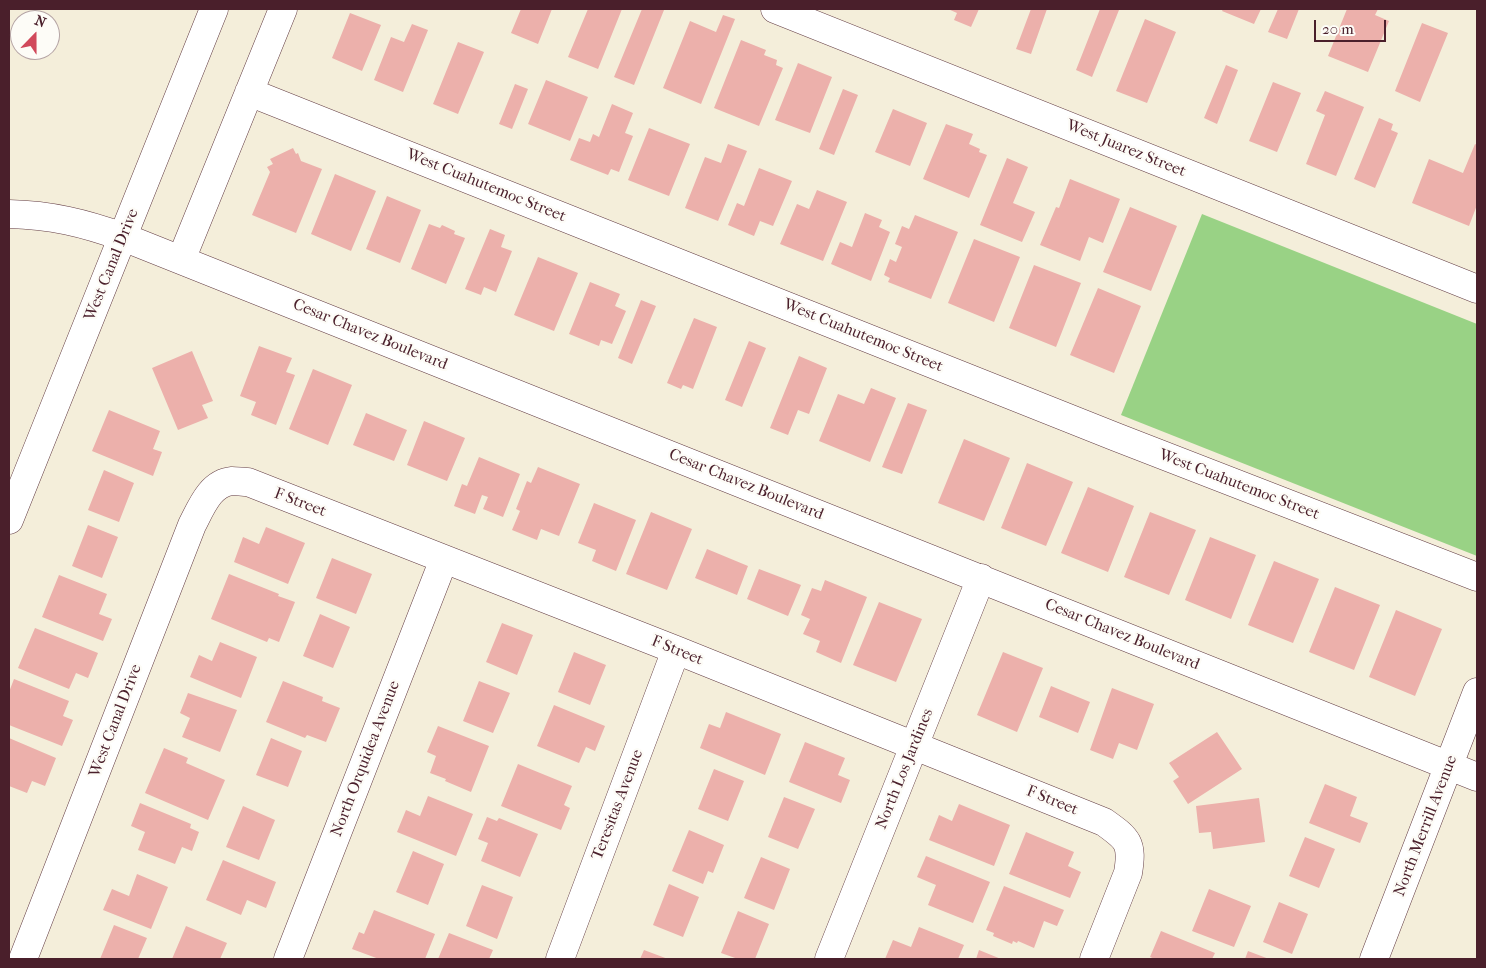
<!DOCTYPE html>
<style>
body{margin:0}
#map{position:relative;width:1486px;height:968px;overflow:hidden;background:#f4eeda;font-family:"IM FELL French Canon",serif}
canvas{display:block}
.frame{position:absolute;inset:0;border:10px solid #4a1f2b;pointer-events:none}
.north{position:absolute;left:10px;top:10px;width:50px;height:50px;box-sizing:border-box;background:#fdfcf7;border:1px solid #b5a4a5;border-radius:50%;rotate:22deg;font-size:14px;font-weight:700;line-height:20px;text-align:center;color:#4a1f2b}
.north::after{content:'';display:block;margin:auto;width:18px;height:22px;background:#d1495b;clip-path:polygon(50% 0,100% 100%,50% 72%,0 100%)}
.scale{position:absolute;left:1314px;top:20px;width:72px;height:22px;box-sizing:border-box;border:2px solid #4a1f2b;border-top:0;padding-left:6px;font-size:15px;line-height:18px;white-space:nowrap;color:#4a1f2b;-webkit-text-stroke:4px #fdfcf7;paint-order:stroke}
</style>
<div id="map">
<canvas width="1486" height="968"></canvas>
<div class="frame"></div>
<div class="north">N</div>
<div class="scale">20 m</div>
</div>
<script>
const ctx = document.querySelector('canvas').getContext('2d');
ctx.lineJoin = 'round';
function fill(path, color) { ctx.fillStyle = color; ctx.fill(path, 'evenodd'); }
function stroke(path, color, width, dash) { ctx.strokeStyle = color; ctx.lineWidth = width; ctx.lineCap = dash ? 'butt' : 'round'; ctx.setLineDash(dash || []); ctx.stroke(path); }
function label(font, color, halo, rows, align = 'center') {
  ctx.font = font + ' "IM FELL French Canon",serif'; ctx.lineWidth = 4.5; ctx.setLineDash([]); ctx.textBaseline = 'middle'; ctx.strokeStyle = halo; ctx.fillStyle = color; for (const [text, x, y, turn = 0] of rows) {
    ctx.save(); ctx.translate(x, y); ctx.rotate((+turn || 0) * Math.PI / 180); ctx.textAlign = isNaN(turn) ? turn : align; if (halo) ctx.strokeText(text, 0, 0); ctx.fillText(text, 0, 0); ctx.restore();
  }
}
const green = new Path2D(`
 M1202,214L1477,324V556L1121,415Z`);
const building = new Path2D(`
 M521,9H552L538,44L511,33Z
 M588,9H622L598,69L568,57Z
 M642,9L664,10L634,85L614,77Z
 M948,9H979L971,27L954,20L957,13Z
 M1031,9H1047L1031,54L1016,49Z
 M1100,9L1119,10L1092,77L1076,70Z
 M1223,9H1261L1254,24L1222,11Z
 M1278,9H1299L1287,39L1268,32Z
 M1347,9H1378L1375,15L1389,21L1368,72L1328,56Z
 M350,13L381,25L362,71L332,58Z
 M723,15L735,19L701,104L663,88L690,21L716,32Z
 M1145,19L1176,32L1147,103L1116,91Z
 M1422,23L1448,33L1420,102L1395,91Z
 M412,24L428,30L403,92L374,80L391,37L404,42Z
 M741,40L766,50L764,55L777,60L776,65L783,68L759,126L714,108Z
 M458,42L484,52L458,114L433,104Z
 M798,63L832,77L810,133L775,120Z
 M1226,65L1238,70L1217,124L1204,118Z
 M546,80L588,97L570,141L528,124Z
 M1273,82L1301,93L1277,152L1249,141Z
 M515,84L528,89L512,129L499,124Z
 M843,89L858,95L834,155L819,149Z
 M1325,91L1364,107L1336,176L1306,164L1325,115L1316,111Z
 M612,104L633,113L625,133L633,136L619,172L611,169L608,175L570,160L579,138L590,142L593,134L599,137Z
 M893,109L927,123L910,166L875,152Z
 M1379,118L1393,124L1391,130L1398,133L1375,188L1354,179Z
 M946,124L973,134L969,144L980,149L979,152L987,155L969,198L923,179Z
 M649,128L690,144L669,196L628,180Z
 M728,144L747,151L718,221L685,208L705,157L721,163Z
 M1475,144L1477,145V205L1469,226L1412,203L1429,159L1463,173Z
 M293,148L296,154L298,153L301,161L322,169L296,233L252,215L270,172L267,167L273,164L270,159Z
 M1007,158L1028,167L1013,203L1035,212L1022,242L980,225Z
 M759,168L792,181L773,226L760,221L754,236L728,225L737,203L744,206Z
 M335,174L376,191L351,251L311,234Z
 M1070,179L1120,199L1103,243L1089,237L1080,261L1040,245L1056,207L1059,208Z
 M817,190L847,202L823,261L780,244L797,204L809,209Z
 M387,196L421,210L400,263L366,249Z
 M1130,207L1177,226L1151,291L1103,272Z
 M865,213L882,220L879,227L890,232L871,281L831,264L840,242L852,247Z
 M915,215L958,232L931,299L888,282L890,278L884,275L890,259L896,262L902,247L895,244L902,226L909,229Z
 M429,224L440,228L442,225L455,231L454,234L465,238L446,284L411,269Z
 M490,229L505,235L501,247L512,251L496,292L484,287L481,295L465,289Z
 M974,239L1020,257L994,322L948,303Z
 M538,257L578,273L554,331L514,315Z
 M1034,265L1081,283L1056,347L1009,328Z
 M590,282L620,294L615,306L626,311L612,344L601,340L599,346L569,334Z
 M1098,288L1141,306L1114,373L1070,355Z
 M641,300L656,306L632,364L618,358Z
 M694,318L717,327L693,389L683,385L681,389L667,383Z
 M749,341L766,348L742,407L725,400Z
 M259,346L292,358L286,372L295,375L276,425L251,415L256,402L240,396Z
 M192,351L213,401L202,405L208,418L178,430L152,368Z
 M799,356L827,368L809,414L798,410L788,435L770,428Z
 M313,369L352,385L328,445L289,429Z
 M871,388L896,398L870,462L819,441L838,394L864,404Z
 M908,403L927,410L902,474L882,467Z
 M109,410L160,431L153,449L162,452L153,476L92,451Z
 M366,413L407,430L394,461L353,445Z
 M424,421L465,438L447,481L407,465Z
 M964,439L1010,458L984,521L938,503Z
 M479,457L520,474L503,517L483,509L488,497L482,495L475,514L454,506L462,484L467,486Z
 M1027,463L1073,482L1046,546L1001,528Z
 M538,467L580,484L559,536L541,529L537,540L512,530L520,511L516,509L527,481L531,483Z
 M104,470L134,483L119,522L88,510Z
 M1088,487L1134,506L1108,572L1061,553Z
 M594,503L636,520L616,571L592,561L596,550L578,543Z
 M651,512L692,529L667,590L626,574Z
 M1150,512L1196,530L1169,595L1124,577Z
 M88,525L118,537L102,578L72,566Z
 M266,527L305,543L288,584L234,562L243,537L259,544Z
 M1210,537L1256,555L1231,619L1185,600Z
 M707,549L748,566L737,595L695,578Z
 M332,558L372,574L356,614L316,598Z
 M1274,561L1319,579L1293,643L1248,625Z
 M759,569L801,585L788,616L747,599Z
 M229,574L279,594L278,596L295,602L279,642L269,638L267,642L211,619Z
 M59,575L107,594L99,614L112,619L103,641L42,617Z
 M825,580L867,597L841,663L816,652L820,641L803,634L810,619L801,615L812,588L821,591Z
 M1335,587L1380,605L1354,670L1309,652Z
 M879,602L922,619L896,682L853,665Z
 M1396,610L1442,629L1415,696L1369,677Z
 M320,614L350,627L333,668L303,656Z
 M502,623L533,635L517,675L486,662Z
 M35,628L98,653L88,678L76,673L69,689L18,668Z
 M220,642L257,657L241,698L190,677L199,655L212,661Z
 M574,652L606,665L590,705L558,692Z
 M1003,652L1043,668L1017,732L977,715Z
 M14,679L69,701L63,716L73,720L62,746L9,725V692Z
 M283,681L323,697L322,701L340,708L326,742L307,735L305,738L266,722Z
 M479,681L510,693L493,733L463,721Z
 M1051,686L1090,702L1078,733L1039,717Z
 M1112,688L1154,704L1137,750L1119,743L1113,759L1090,750Z
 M188,693L237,710L220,752L182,737L190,718L180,713Z
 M554,705L605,726L595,751L586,747L579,763L537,746Z
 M726,712L781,734L765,775L700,748L709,724L720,728Z
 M438,726L489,746L471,792L445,781L446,779L430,773L436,756L427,752Z
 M1217,732L1242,769L1188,804L1173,781L1179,777L1169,763Z
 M9,738L56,758L45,786L32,781L27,793L9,786Z
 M271,738L302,751L288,787L256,775Z
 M805,742L845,758L838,775L850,780L841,803L789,782Z
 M164,748L188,758L186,763L225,780L208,820L145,793Z
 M518,764L572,786L564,805L570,808L561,830L501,806Z
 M714,769L744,781L728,821L698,809Z
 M1325,784L1357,797L1350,816L1368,823L1360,843L1309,823Z
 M428,796L473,814L456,856L397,832L406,810L420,816Z
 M784,797L815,809L798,849L768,837Z
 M1259,798L1265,842L1213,849L1211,832L1199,833L1196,806Z
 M140,803L191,824L190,828L199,832L192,851L182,847L175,864L138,850L145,832L131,826Z
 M959,804L1010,825L994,866L929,840L939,815L952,821Z
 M243,806L275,820L259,860L226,847Z
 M487,817L497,821L499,818L538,834L520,877L481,861L488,843L478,839Z
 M689,830L724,845L713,873L708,871L703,884L672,871Z
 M1026,832L1074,852L1068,866L1081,872L1070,898L1009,874Z
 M1305,837L1335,849L1319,888L1289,876Z
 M413,851L444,864L428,905L396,892Z
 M926,856L990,882L973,923L928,905L936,885L917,877Z
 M761,857L790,869L774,910L744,898Z
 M223,860L276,882L266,908L247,900L241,915L206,900Z
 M137,874L168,887L151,929L103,910L112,889L129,896Z
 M669,884L699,897L683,937L653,925Z
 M482,885L513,897L497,939L466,926Z
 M1004,886L1064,910L1057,926L1044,921L1034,948L1018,941L1017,943L1013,941L1012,944L993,936L994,933L986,930Z
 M1209,889L1251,906L1234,947L1192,931Z
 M1279,902L1308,914L1292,954L1263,942Z
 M374,910L435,934L425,959H379L352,949L359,932L364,934Z
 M738,911L769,924L755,959H738L721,953Z
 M114,925L147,938L138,959H100Z
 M186,926L227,943L220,959H172Z
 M919,927L964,945L958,959H885L893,940L911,947Z
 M1161,931L1215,953L1212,959H1155L1150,957Z
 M449,933L493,950L489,959H438Z
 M644,950L668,959H640Z
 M979,950L1001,959H976Z
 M1248,951L1269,959H1245Z`);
const minor = new Path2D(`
 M775,9L1477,289
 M249,92L1116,437L1477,577
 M9,214C51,215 84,223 123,237L1477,777
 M181,260L283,9
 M9,520L214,9
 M23,959L192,525C201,508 210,483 232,481C237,481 243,482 248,482L676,650L1104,822C1128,839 1133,843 1128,873L1094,959
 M288,959L444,559
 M560,959L676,650
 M829,959L981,578
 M1374,959L1477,692`);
const streetNames = [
 ["West Juarez Street",1126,149,22],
 ["West Cuahutemoc Street",486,186,22],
 ["West Canal Drive",112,265,-68],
 ["Cesar Chavez Boulevard",370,335,22],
 ["West Cuahutemoc Street",863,336,22],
 ["Cesar Chavez Boulevard",746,485,22],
 ["West Cuahutemoc Street",1239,485,21],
 ["F Street",300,503,21],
 ["Cesar Chavez Boulevard",1122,635,22],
 ["F Street",677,651,22],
 ["West Canal Drive",116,721,-69],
 ["North Orquidea Avenue",366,759,-69],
 ["North Los Jardines",905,769,-68],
 ["F Street",1052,801,22],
 ["Teresitas Avenue",618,805,-69],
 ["North Merrill Avenue",1426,826,-69]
];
fill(green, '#99d285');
fill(building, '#ecb0ab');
stroke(minor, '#643e45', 29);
stroke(minor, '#fff', 28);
label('16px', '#4a1f2b', '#fdfcf7', streetNames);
</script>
